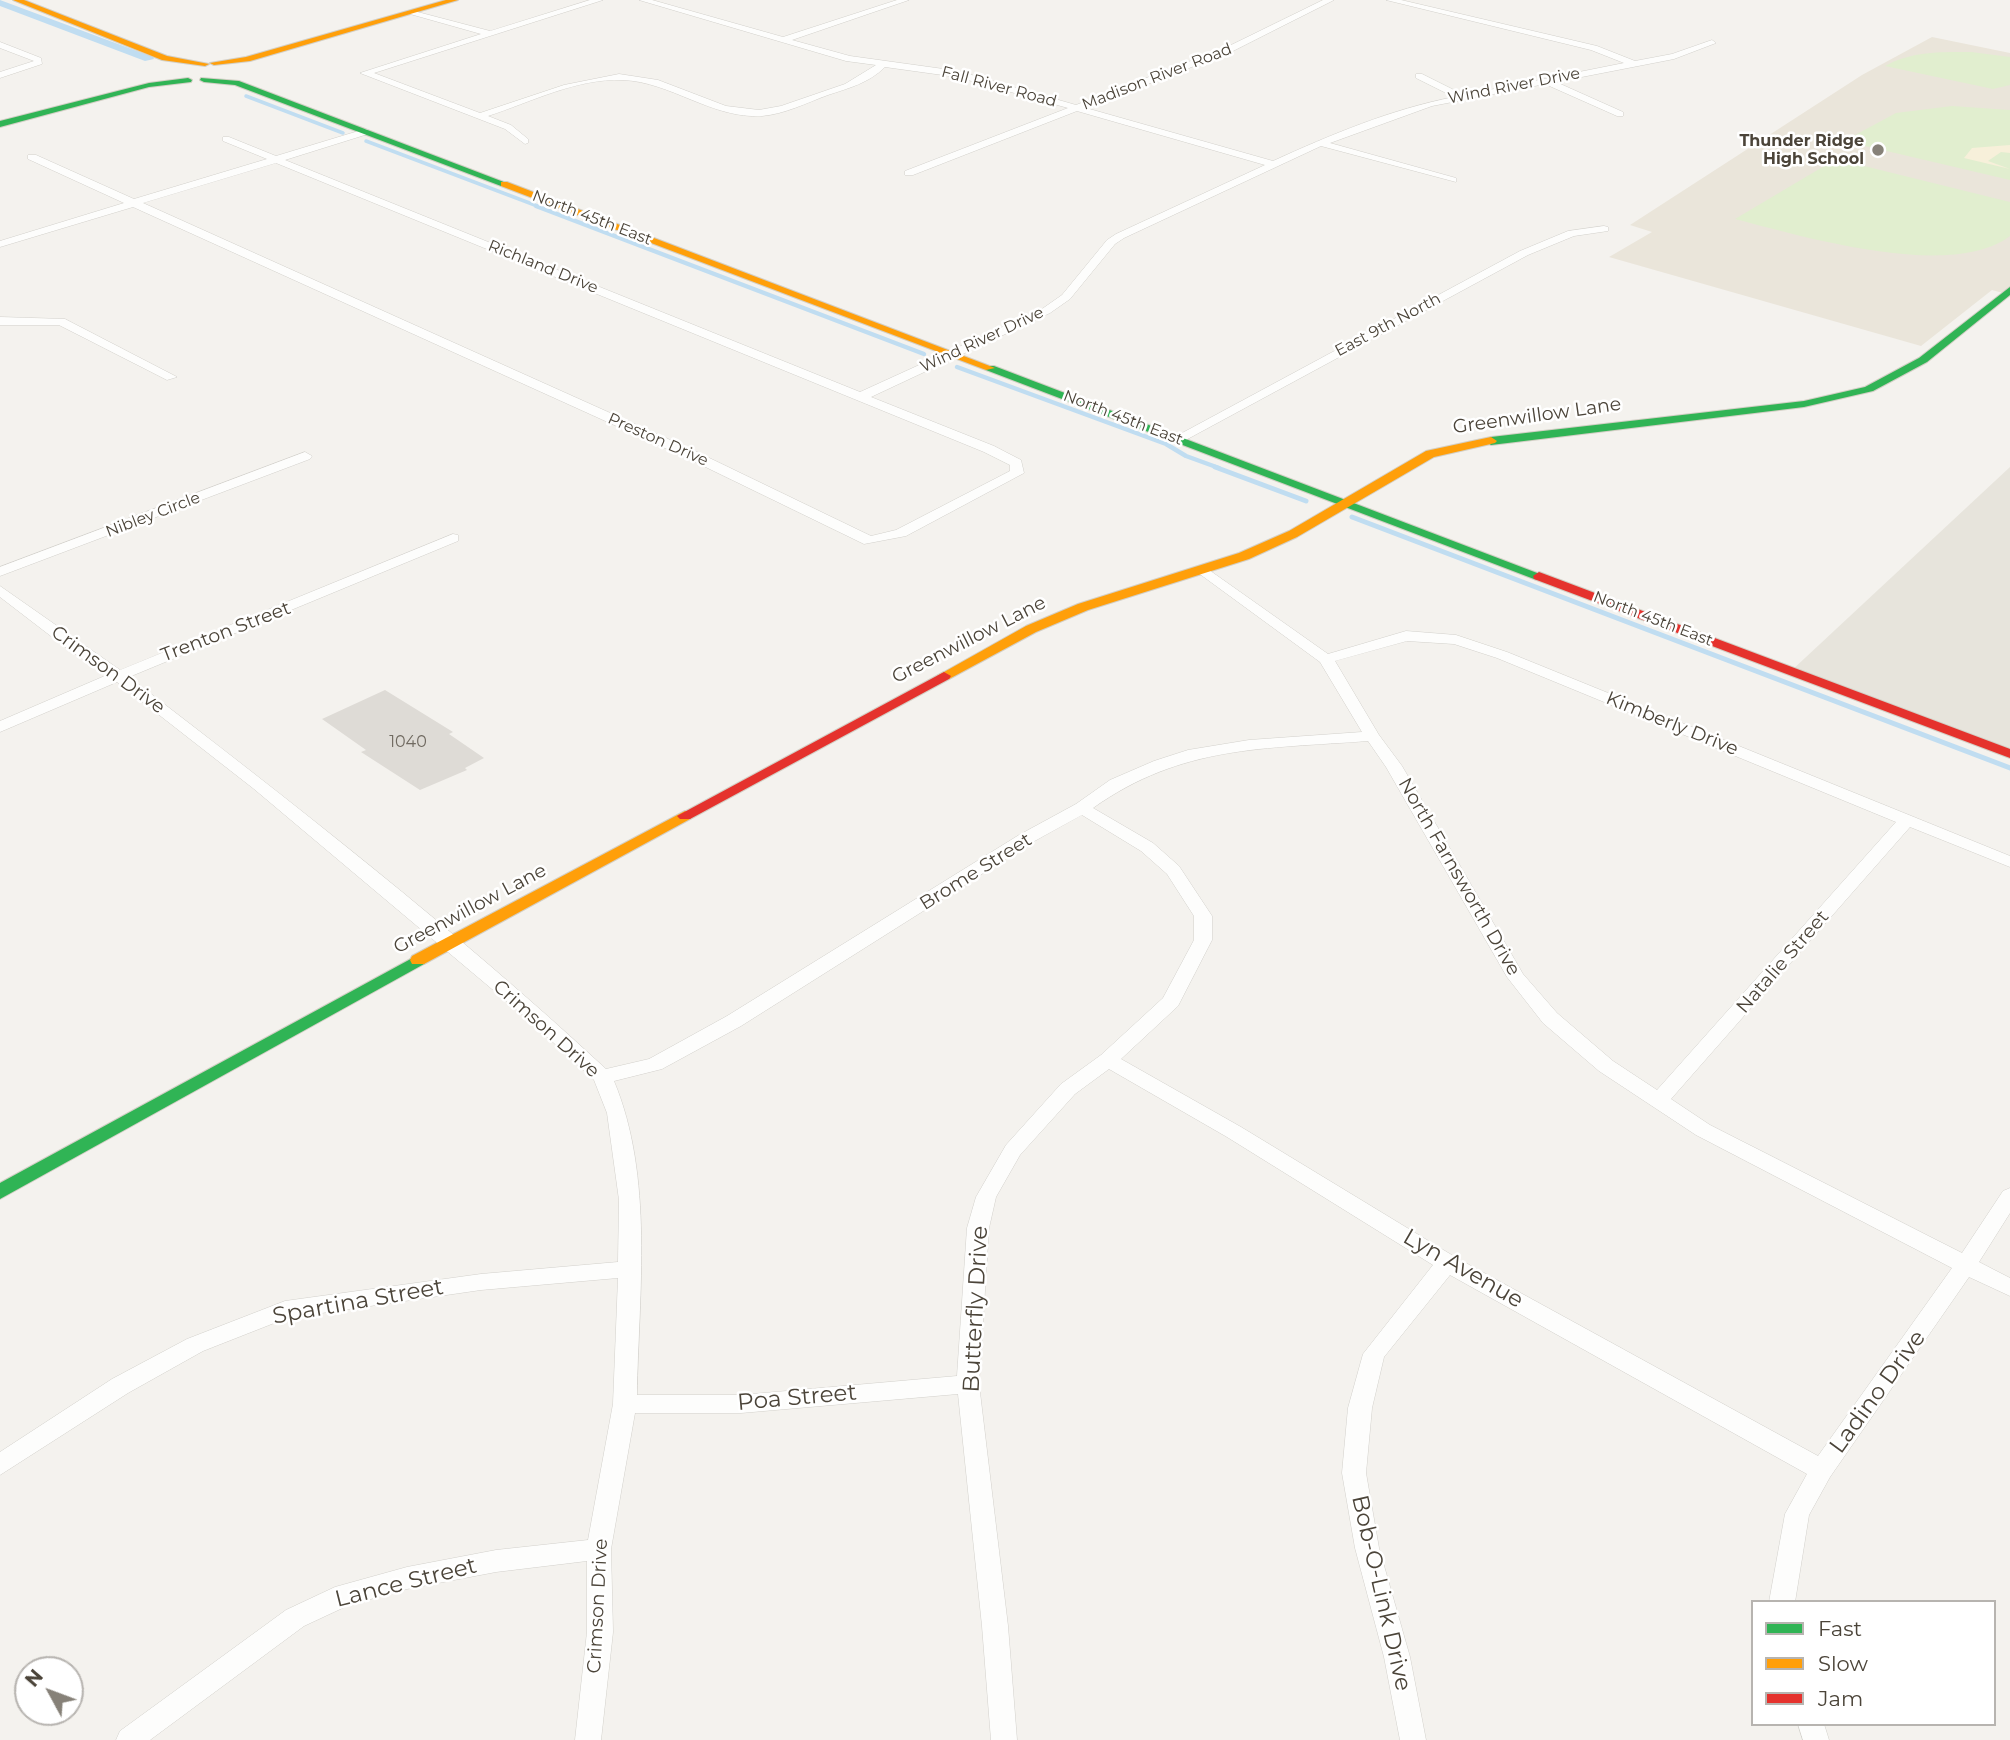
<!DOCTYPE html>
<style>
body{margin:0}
#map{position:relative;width:2010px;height:1740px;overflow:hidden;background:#f4f2ee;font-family:Montserrat,sans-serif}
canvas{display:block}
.legend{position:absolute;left:1751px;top:1600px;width:245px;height:126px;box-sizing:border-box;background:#fff;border:2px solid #b7b4b0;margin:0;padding:9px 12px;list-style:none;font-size:21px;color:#4b4439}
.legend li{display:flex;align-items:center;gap:14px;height:35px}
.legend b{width:35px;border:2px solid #b7b4b0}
.north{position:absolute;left:14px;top:1656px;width:70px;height:70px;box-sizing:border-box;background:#fff;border:2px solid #b7b4b0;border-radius:50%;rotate:311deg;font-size:19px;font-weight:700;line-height:28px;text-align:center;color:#4b4439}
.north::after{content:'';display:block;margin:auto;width:24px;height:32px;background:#868178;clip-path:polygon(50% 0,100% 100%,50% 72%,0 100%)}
</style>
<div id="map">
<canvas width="2010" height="1740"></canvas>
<ul class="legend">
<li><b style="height:9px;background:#30b455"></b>Fast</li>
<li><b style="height:9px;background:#ff9f0a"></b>Slow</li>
<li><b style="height:9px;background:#e5322d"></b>Jam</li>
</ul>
<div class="north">N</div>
</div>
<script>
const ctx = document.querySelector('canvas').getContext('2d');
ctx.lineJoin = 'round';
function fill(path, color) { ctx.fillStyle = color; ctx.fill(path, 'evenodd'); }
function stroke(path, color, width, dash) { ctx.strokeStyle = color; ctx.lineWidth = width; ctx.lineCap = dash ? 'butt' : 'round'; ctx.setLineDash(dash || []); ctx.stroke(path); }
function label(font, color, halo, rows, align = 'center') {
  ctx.font = font + ' Montserrat,sans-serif'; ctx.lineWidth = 5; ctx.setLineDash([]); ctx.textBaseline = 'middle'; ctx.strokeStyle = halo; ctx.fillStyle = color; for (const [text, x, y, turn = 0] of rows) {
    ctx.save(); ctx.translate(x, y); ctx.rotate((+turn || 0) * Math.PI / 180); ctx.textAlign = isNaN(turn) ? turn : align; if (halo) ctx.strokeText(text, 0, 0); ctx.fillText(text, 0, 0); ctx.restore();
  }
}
const residential = new Path2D(`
 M2010,467V754L1791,671Z`);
const education = new Path2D(`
 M1932,37L2010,53V295L1992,290L1921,346L1609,257L1652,232L1630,225L1862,75Z`);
const green = new Path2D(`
 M1971,52L2010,57V85L1993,89L1885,66C1912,51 1941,52 1971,52Z
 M1952,106L2010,110V180L1844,141L1896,113Z
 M1852,163L2010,202V236C1951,281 1801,236 1735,219L1826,165Z`);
const sand = new Path2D(`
 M2010,145V153L2001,152L1988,161L2010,169L1964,158L1972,148Z`);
const streamFar2 = new Path2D(`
 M246,96L343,133
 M366,141L540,207`);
const streamFar1 = new Path2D(`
 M536,206L924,354
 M957,367L1166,444L1186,456L1219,468`);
const stream = new Path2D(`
 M1215,467L1306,501
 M1352,517L2010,768`);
const canal = new Path2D(`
 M0,0L153,57L154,59L145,61L0,6Z`);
const building = new Path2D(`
 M385,690L453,732L449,734L484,758L465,768L467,770L420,790L361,752L366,750L322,719Z`);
const street = new Path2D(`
 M590,0H603L374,73L480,113L564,85L619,74L658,80L726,106L759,110L781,106L845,84L876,65L846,61L639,0H652L783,37L897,0H909L792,40L850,56L958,71L1076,105L1227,47L1323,0H1334L1233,51L1086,108L1273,161C1330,135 1392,109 1454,97L1416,78V74H1422L1464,95L1624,63L1591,50L1386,0H1401L1597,46L1635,61L1672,54L1712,40L1716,43L1674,59L1556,82L1623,112V116H1617L1545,84L1432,106L1330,143L1456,178V182L1321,146L1124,238L1115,244L1070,299L1050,313L871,397L994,446L1021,460L1024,473L906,536L864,544L687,458L133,207L0,247V241L124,203L28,159V155H36L134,199L267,159L223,141V137H229L276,156L365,129L368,130V134L285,160L860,392L1042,309L1062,295L1107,240L1116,234L1265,165L1077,111L913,175H905V171L1068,108L957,77L885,67C869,83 849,88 828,95C806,103 785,114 762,116C712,119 671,82 623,80C577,78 531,102 488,116L511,125L528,139V143L525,144L505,129L360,73L481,34L410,14V10L490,31ZM276,163L984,452L1010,465V471L896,530L871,536L697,452L143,203Z
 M0,42L41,58L42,64L0,78V72L34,61L0,48Z
 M1604,226L1608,227V231L1574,236L1528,255L1182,442L1177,443L1171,439L1520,251L1568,231Z
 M0,317L65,319L177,377L167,380L59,325H0Z
 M305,452L312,456L310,459L0,576V567Z
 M453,534L458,535V541L129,677C292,802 455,929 606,1069L649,1059L727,1016L1019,835L1076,804L1110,780L1154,761L1188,750L1249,740L1362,732L1320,662L1197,572L1195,569L1202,565L1328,654L1406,631L1456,635L1507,652L2010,856V867L1910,827L1671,1099L1710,1125L1962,1253L2003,1191L2010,1188V1213L1979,1262L2010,1278V1296L1969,1277L1830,1477L1809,1515L1795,1602H1769L1785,1514L1807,1474L1450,1275L1384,1357L1372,1408L1366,1473L1379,1548L1410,1657L1426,1740H1400L1384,1657L1355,1548L1342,1473L1348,1408L1363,1354L1433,1265L1227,1137L1109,1069L1075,1094L1020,1155L996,1197L989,1228L979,1384L1008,1626L1017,1740H991L982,1626L958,1394L741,1413H635L611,1549L613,1632L601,1740H575L587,1632V1561L496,1572L407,1589L349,1605L304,1626L150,1740H116L120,1731L286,1610L335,1587L407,1567L496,1550L588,1540L613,1404L618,1278L481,1290L287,1318L203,1351L128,1393L0,1475V1452L112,1379L187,1339L285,1301L481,1274L618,1262L619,1200L607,1113L594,1080L530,1021L254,789L117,682L0,732V721L107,675L69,650L0,597V586L120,670ZM1407,641L1454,644L1497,658L1896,822L1657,1090L1613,1061L1557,1013L1523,974L1402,766L1379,735L1335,661ZM1368,741L1386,767L1507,977L1543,1023L1599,1071L1696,1135L1952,1268L1818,1456L1455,1257L1241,1127L1121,1059L1178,1006L1212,940V916L1179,866L1153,843L1093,808C1182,745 1264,749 1368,741ZM1082,815L1141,851L1167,874L1194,916V940L1163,998L1101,1055L1061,1084L1006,1145L976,1197L967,1228L957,1376L741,1395H637C639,1292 654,1177 614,1081L662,1069L741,1026L1031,843Z
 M1798,1724H1824L1829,1740H1803Z`);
const fast = new Path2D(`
 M188,78L192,80L191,82L149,87L0,127V121L149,83Z
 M201,78L239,81L509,184L501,186L235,85L204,82L200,80Z
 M2010,287V295L1927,362L1873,391L1804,407L1491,445L1485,441L1491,437L1804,401L1865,387L1919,358Z
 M986,366H994L1545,576L1539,580L1534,579L986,370Z
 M418,955L424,956L426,960L424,964L0,1199V1183Z`);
const slow = new Path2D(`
 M13,0H24L167,56L209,64L205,66L162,60Z
 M446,0H458L250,61L214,65L210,63L246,57Z
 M501,182H507L995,368L986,370L501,186Z
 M1491,437L1497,441L1495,443L1434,457L1297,537L1249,559L1088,610L1036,632L949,679H939L937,676L1026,626L1078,604L1239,553L1289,531L1426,451Z
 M685,811L690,813L693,816L690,819L424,964H412L410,960L412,956Z`);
const jam = new Path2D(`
 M1539,572L2010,749V758L1534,579L1533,576Z
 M944,672L951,676L949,679L690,819H680L677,816Z`);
const markers = [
 [1878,150,7,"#868178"]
];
const farStreetnames = [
 ["Madison River Road",1157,77,-21],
 ["Wind River Drive",1514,86,-11],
 ["Fall River Road",999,87,15],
 ["North 45th East",592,218,21],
 ["Richland Drive",543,267,22],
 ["East 9th North",1388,325,-28],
 ["Wind River Drive",982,340,-25],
 ["North 45th East",1123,418,21],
 ["Preston Drive",658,440,24],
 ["Nibley Circle",153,515,-21],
 ["North 45th East",1653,619,21]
];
const farPoinames = [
 ["Thunder Ridge",1864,141],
 ["High School",1864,159]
];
const numberNames = [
 ["1040",408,742]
];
const streetNames = [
 ["Greenwillow Lane",1537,416,-8],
 ["Trenton Street",226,632,-21],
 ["Greenwillow Lane",969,640,-27],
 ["Crimson Drive",108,670,36],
 ["Kimberly Drive",1672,724,22],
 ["Brome Street",976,872,-32],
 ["North Farnsworth Drive",1459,877,60],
 ["Greenwillow Lane",470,909,-28],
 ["Natalie Street",1783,962,-49],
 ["Crimson Drive",546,1029,42],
 ["Crimson Drive",598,1606,-87]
];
const nearStreetnames = [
 ["Lyn Avenue",1463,1269,30],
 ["Spartina Street",358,1302,-10],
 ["Butterfly Drive",976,1309,-87],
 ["Ladino Drive",1878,1392,-54],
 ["Poa Street",797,1398,-5],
 ["Lance Street",406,1583,-14],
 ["Bob-O-Link Drive",1381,1593,77]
];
fill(residential, '#e7e4dc');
fill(education, '#eae5da');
fill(green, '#e1eecf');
fill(sand, '#f7f0da');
stroke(streamFar2, '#c0ddf1', 3.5);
stroke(streamFar1, '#c0ddf1', 4.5);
stroke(stream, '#c0ddf1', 5);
fill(canal, '#c0ddf1');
fill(building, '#dedbd6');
stroke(street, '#d2d0cb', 1);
stroke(fast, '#d3cfc5', 2);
stroke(slow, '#d3cfc5', 2);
stroke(jam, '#d3cfc5', 2);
fill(street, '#fdfdfc');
fill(fast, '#30b455');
fill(slow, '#ff9f0a');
fill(jam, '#e5322d');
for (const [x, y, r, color] of markers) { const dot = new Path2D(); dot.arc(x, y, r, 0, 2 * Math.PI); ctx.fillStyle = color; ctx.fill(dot); stroke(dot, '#fff', 2.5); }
label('16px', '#4b4439', '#fff', farStreetnames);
label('bold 16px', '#4b4439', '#fff', farPoinames, 'right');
label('16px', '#706a61', null, numberNames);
label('19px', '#4b4439', '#fff', streetNames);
label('23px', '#4b4439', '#fff', nearStreetnames);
</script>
